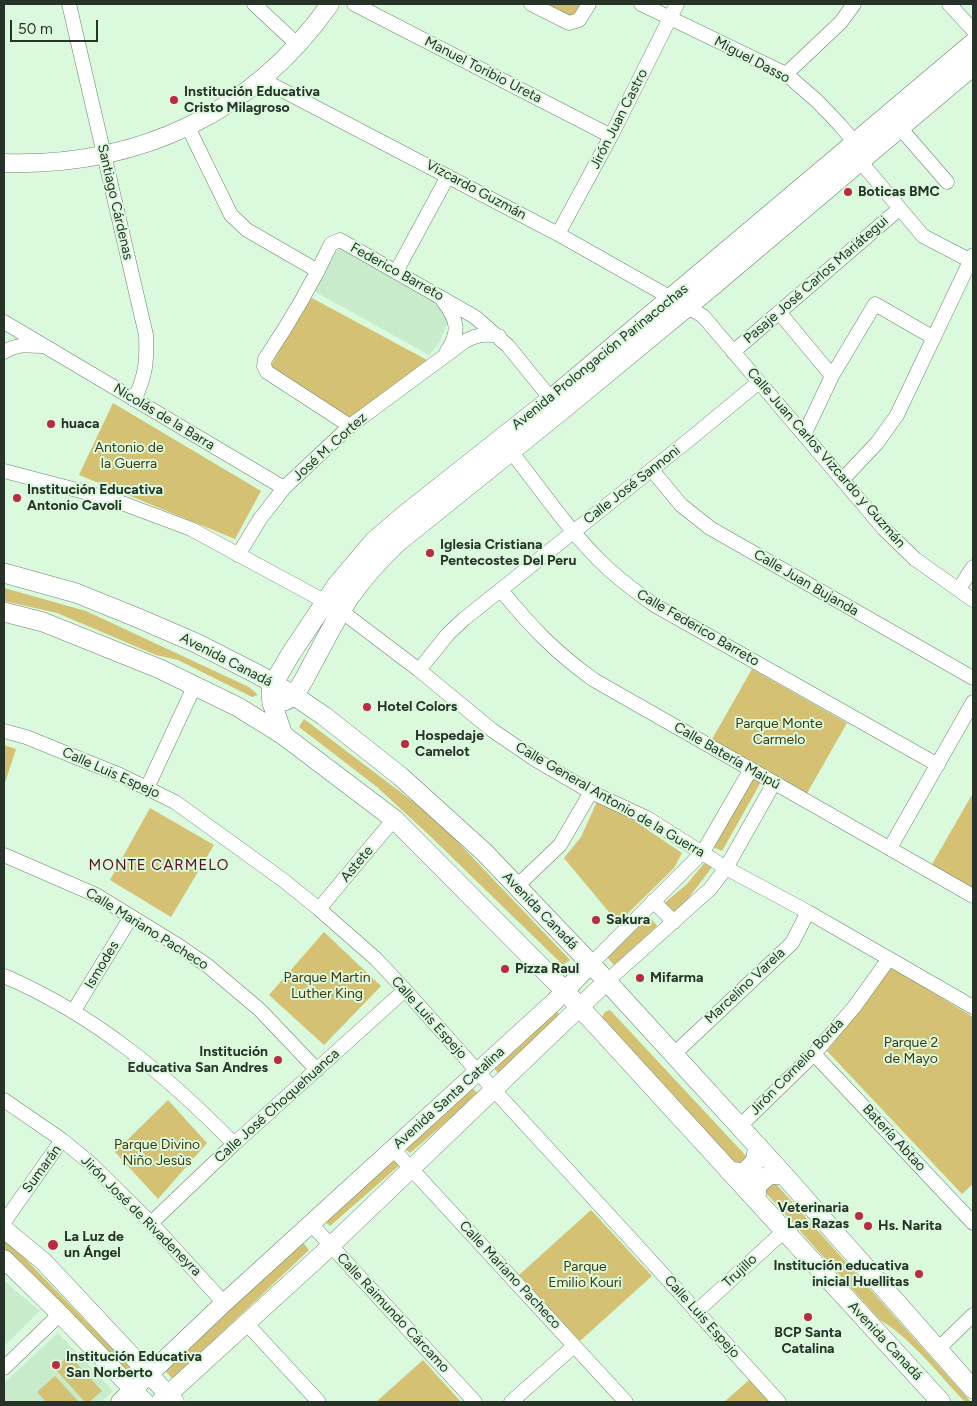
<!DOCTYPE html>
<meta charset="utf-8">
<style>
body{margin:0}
#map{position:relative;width:977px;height:1406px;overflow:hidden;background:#daf9dd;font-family:Figtree,sans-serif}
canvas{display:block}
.frame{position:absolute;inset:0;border:5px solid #273329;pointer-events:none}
.scale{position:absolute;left:10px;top:20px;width:88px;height:22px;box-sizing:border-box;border:2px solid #273329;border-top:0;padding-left:6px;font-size:15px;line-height:18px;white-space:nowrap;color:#273329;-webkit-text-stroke:4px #daf9dd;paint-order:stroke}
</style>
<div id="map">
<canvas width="977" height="1406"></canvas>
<div class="frame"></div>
<div class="scale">50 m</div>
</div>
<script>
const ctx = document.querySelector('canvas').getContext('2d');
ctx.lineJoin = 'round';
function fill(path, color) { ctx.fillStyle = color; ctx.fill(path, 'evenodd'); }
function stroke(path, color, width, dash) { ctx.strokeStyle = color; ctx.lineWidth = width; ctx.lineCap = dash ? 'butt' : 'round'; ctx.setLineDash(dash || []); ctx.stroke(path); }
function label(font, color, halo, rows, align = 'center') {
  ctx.font = font + ' Figtree,sans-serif'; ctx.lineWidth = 4; ctx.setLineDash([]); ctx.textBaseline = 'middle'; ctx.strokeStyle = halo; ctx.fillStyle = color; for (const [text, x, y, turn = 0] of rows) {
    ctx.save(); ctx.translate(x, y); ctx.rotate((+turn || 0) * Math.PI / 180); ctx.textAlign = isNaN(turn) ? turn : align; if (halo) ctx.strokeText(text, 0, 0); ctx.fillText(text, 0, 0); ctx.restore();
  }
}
const built = new Path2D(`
 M339,247L440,303L447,320L445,330L439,342L429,355L314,291Z
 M4,1281L40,1311L4,1346Z
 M58,1333L113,1391L101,1402H4V1383Z`);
const green = new Path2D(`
 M544,4H583L573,15L566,16Z
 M310,297L427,360L350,418L270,367Z
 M113,403L261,491L235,539L79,475Z
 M4,588L86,611L249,687L258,695L252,697L178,660L156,655L57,613L4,601Z
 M752,669L847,723L806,795L711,741Z
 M304,719L436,819L570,960L563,965L429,835L377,787L299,727Z
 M4,745L16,749L4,786Z
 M753,778L761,782L722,851L713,847Z
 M973,793V890L931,866Z
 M599,797L682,853L674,868L618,923L564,858L581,837Z
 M150,808L214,845L171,917L110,880Z
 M706,861L713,866L684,904L671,916L661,906L687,884Z
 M650,917L657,926L614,965L606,956Z
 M324,932L381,986L324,1045L269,995Z
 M891,967L973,1017V1184L962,1194L827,1051Z
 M554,1008L561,1017L499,1074L492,1066Z
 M610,1010L748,1158L747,1164L736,1165L602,1017L605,1012Z
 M471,1087L479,1094L410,1153L405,1149Z
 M168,1100L207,1143L158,1199L115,1152Z
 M395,1157L401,1164L330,1226L322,1219Z
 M770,1184H776L971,1402H965C939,1375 912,1339 880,1320L766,1193V1188Z
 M591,1210L652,1276L580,1341L519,1275Z
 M4,1238L8,1241L136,1373L128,1379L4,1253Z
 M300,1239L309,1250L173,1379L165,1371Z
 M69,1355L102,1391L89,1402H85L55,1369Z
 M423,1360L461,1402H376Z
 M55,1376L79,1402H46L37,1392Z
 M749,1380L770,1402H724L747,1382Z`);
const minor = new Path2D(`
 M69,4L146,335C147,362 146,375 134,400
 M254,4L298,45
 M354,4L611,136
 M531,4L569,23L579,20L589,4
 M641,4L786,74L817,101L840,125L855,143L860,161L923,236L971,261
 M949,4L973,30
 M786,74L841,22L854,4
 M261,79L558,234L703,316L884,529L915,559L973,600
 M188,127L231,215L247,230L318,271
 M901,129L947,182
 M558,234L611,136L677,4
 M396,272L448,176
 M443,301C458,320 460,332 447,351
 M779,312L832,376
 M4,322L284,488
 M4,352C16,344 28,345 42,346
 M733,352L899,209
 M350,426L267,372L264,366L265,359C290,322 312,284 331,244L340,240L475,317L508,346L556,405
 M804,435L832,376L875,304L934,338
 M505,444C536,482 564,525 599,560C617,578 636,592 656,606L938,765
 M652,470L681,505L710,528L973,678
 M4,471L111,499L191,529L326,602L341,611L419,670L492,730L536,760L591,792L647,818L726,868L808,912L973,1007
 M842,480L877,443L897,415L973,255
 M238,555L260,519L284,488L350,426L465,341C477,335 485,333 499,336
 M959,589L973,567
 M501,590C531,627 555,652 594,680L973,896
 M419,670L448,634L464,619L690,439L759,382
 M4,731L26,737L120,775L175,802L283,880L319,909L376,959L405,990L494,1090L629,1237L779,1402
 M147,788L195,685
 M890,848L973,702
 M4,855L96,895L179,946L208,966L260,1010L317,1070
 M517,886L560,845L591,792
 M653,901L674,922
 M319,909L394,819
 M591,964L703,852L751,769
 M4,976C93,1014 167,1075 234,1144
 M606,982L710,889L726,868L774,783
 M73,1012L131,917
 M674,1054L792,943L808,912
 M814,1054L973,1223
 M4,1100L62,1140L89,1162L151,1223L224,1303
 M740,1126L814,1054L855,1006L888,960
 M393,1149L626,1402
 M4,1222L62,1140
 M151,1223L234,1144L405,990
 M311,1224L475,1402
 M696,1312L784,1231
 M247,1324L319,1402
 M938,1349L973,1315
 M4,1368L60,1314
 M511,1402L574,1346`);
const tertiary = new Path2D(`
 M4,163C137,167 253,114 330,4
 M4,1229L44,1262L175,1402
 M4,1259L60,1314L145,1402
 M120,1402L224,1303L554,1002L591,964
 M160,1402L320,1256L606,982`);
const secondary = new Path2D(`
 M4,573L76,593L138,618L196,643L257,674L293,695L324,716L400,776L484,852L591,964L783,1174L973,1389
 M4,612L43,622L160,669L238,707L283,735L394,819L565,991L941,1402
 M284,701C296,697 302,683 308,672C321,648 334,622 349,598C363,578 379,560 397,543L561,411L709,289L973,66
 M283,735L272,703L271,694L272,686L290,655L336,586L374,541L403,516L552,398L973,43
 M729,1171L744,1173L755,1162L758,1146
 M756,1200L757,1185L769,1175L783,1174`);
const markers = [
 [174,100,5,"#bb2a43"],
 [848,192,5,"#bb2a43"],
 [51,424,5,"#bb2a43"],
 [17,498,5,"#bb2a43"],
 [430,553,5,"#bb2a43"],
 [367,707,5,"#bb2a43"],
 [405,744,5,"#bb2a43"],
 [596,920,5,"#bb2a43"],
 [505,969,5,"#bb2a43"],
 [640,978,5,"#bb2a43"],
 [278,1060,5,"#bb2a43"],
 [859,1216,5,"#bb2a43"],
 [868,1226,5,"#bb2a43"],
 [53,1245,6,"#bb2a43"],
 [919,1274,5,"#bb2a43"],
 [808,1317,5,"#bb2a43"],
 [56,1365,5,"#bb2a43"]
];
const streetNames = [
 ["Miguel Dasso",752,60,28],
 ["Manuel Toribio Ureta",483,70,27],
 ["Jirón Juan Castro",619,119,-63],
 ["Vizcardo Guzmán",476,190,28],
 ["Santiago Cárdenas",115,202,77],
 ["Federico Barreto",397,272,29],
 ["Pasaje José Carlos Mariátegui",816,280,-41],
 ["Avenida Prolongación Parinacochas",600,357,-39],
 ["Nicolás de la Barra",164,417,31],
 ["José M. Cortez",330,447,-42],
 ["Calle Juan Carlos Vizcardo y Guzmán",826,458,49],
 ["Calle José Sannoni",632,485,-38],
 ["Calle Juan Bujanda",806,583,30],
 ["Calle Federico Barreto",698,628,30],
 ["Avenida Canadá",226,660,27],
 ["Calle Batería Maipú",727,756,30],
 ["Calle Luis Espejo",111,773,24],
 ["Calle General Antonio de la Guerra",610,800,30],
 ["Astete",357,864,-50],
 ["Avenida Canadá",540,911,46],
 ["Calle Mariano Pacheco",147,929,32],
 ["Ismodes",102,965,-59],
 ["Marcelino Varela",745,986,-43],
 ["Calle Luis Espejo",429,1018,48],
 ["Jirón Cornelio Borda",797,1067,-46],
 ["Avenida Santa Catalina",449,1098,-42],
 ["Calle José Choquehuanca",277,1106,-42],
 ["Batería Abtao",894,1138,47],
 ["Sumarán",42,1169,-54],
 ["Jirón José de Rivadeneyra",141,1216,45],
 ["Trujillo",740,1271,-43],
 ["Calle Mariano Pacheco",510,1275,47],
 ["Calle Raimundo Cárcamo",393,1313,47],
 ["Calle Luis Espejo",702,1317,48],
 ["Avenida Canadá",885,1341,47]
];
const poiNames = [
 ["Institución Educativa",184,92],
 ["Cristo Milagroso",184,108],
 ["Boticas BMC",858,192],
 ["huaca",61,424],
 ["Institución Educativa",27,490],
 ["Antonio Cavoli",27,506],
 ["Iglesia Cristiana",440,545],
 ["Pentecostes Del Peru",440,561],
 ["Hotel Colors",377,707],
 ["Hospedaje",415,736],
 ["Camelot",415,752],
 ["Sakura",606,920],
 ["Pizza Raul",515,969],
 ["Mifarma",650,978],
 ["Institución",268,1052,"right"],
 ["Educativa San Andres",268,1068,"right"],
 ["Veterinaria",849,1208,"right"],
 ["Las Razas",849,1224,"right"],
 ["Hs. Narita",878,1226],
 ["La Luz de",64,1237],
 ["un Ángel",64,1253],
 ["Institución educativa",909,1266,"right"],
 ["inicial Huellitas",909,1282,"right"],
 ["BCP Santa",808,1333,"center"],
 ["Catalina",808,1349,"center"],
 ["Institución Educativa",66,1357],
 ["San Norberto",66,1373]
];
const parkNames = [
 ["Antonio de",129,448],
 ["la Guerra",129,464],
 ["Parque Monte",779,724],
 ["Carmelo",779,740],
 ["Parque Martin",327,978],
 ["Luther King",327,994],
 ["Parque 2",911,1043],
 ["de Mayo",911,1059],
 ["Parque Divino",157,1145],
 ["Niño Jesùs",157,1161],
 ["Parque",585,1267],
 ["Emilio Kouri",585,1283]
];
const neighbourhoodNames = [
 ["MONTE CARMELO",159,866]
];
fill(built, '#c7ebcb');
fill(green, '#d4c174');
stroke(minor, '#69856d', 15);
stroke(tertiary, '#69856d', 19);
stroke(secondary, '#69856d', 20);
stroke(minor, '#fff', 14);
stroke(tertiary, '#fff', 18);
stroke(secondary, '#fff', 19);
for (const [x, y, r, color] of markers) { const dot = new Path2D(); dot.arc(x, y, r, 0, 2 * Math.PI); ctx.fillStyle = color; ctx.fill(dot); stroke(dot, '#daf9dd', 2); }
label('14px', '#273329', '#daf9dd', streetNames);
label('bold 14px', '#273329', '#daf9dd', poiNames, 'left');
label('14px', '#43390d', '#daf9dd', parkNames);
ctx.letterSpacing = '1px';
label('15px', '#57121d', '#daf9dd', neighbourhoodNames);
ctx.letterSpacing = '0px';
</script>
